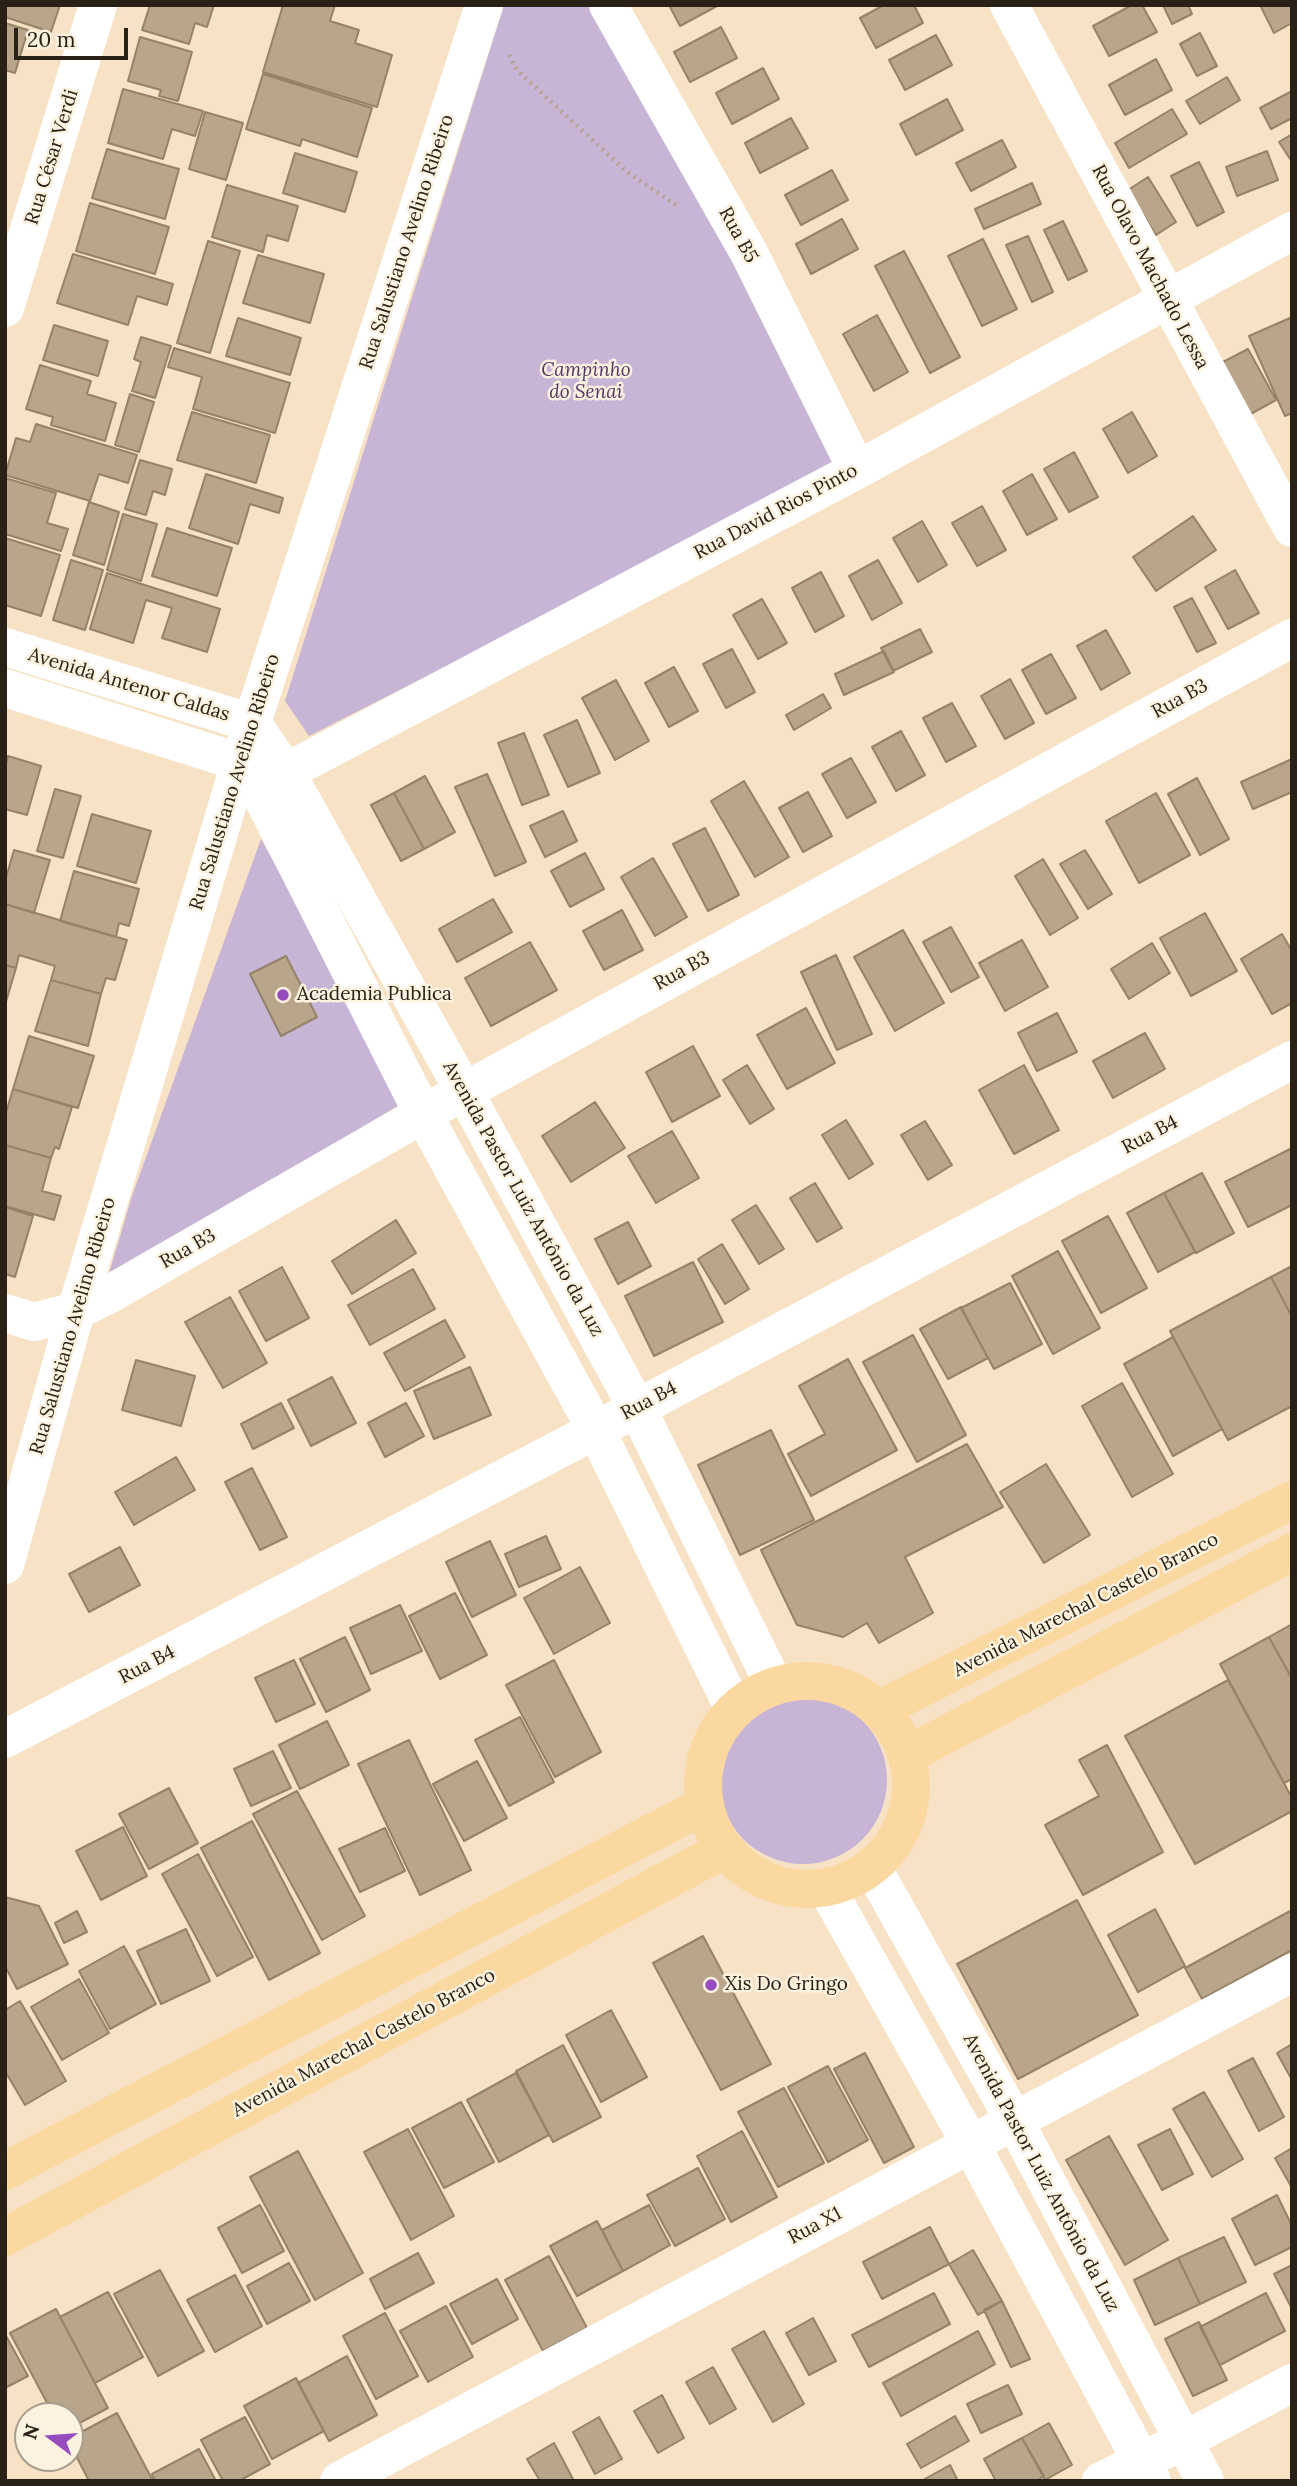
<!DOCTYPE html>
<meta charset="utf-8">
<style>
body{margin:0}
#map{position:relative;width:1297px;height:2486px;overflow:hidden;background:#f7e2c5;font-family:Lora,serif}
canvas{display:block}
.frame{position:absolute;inset:0;border:7px solid #292116;pointer-events:none}
.north{position:absolute;left:14px;top:2402px;width:70px;height:70px;box-sizing:border-box;background:#fdf1df;border:2px solid #a89e8f;border-radius:50%;rotate:286deg;font-size:19px;font-weight:700;line-height:28px;text-align:center;color:#292116}
.north::after{content:'';display:block;margin:auto;width:24px;height:32px;background:#964cbf;clip-path:polygon(50% 0,100% 100%,50% 72%,0 100%)}
.scale{position:absolute;left:14px;top:28px;width:114px;height:32px;box-sizing:border-box;border:4px solid #292116;border-top:0;padding-left:9px;font-size:21px;line-height:24px;white-space:nowrap;color:#292116;-webkit-text-stroke:5px #fdf1df;paint-order:stroke}
</style>
<div id="map">
<canvas width="1297" height="2486"></canvas>
<div class="frame"></div>
<div class="north">N</div>
<div class="scale">20 m</div>
</div>
<script>
const ctx = document.querySelector('canvas').getContext('2d');
ctx.lineJoin = 'round';
function fill(path, color) { ctx.fillStyle = color; ctx.fill(path, 'evenodd'); }
function stroke(path, color, width, dash) { ctx.strokeStyle = color; ctx.lineWidth = width; ctx.lineCap = dash ? 'butt' : 'round'; ctx.setLineDash(dash || []); ctx.stroke(path); }
function label(font, color, halo, rows, align = 'center') {
  ctx.font = font + ' Lora,serif'; ctx.lineWidth = 5; ctx.setLineDash([]); ctx.textBaseline = 'middle'; ctx.strokeStyle = halo; ctx.fillStyle = color; for (const [text, x, y, turn = 0] of rows) {
    ctx.save(); ctx.translate(x, y); ctx.rotate((+turn || 0) * Math.PI / 180); ctx.textAlign = isNaN(turn) ? turn : align; if (halo) ctx.strokeText(text, 0, 0); ctx.fillText(text, 0, 0); ctx.restore();
  }
}
const green = new Path2D(`
 M504,5H589L740,261L841,466L309,736L285,701Z
 M261,839L406,1101L107,1280L132,1196Z
 M719 1780a84 84 0 1 1 168 0a84 84 0 1 1-168 0Z`);
const building = new Path2D(`
 M5,5H60L51,32L5,17Z
 M150,5H214L207,27L195,23L189,44L142,30Z
 M283,5H335L330,21L359,30L355,43L392,55L377,107L263,72Z
 M669,5H719L680,26Z
 M884,5H914L923,23L876,48L860,18Z
 M1132,5H1142L1157,32L1109,56L1093,26Z
 M1163,5H1188L1192,14L1172,24Z
 M1260,5H1292V23L1274,33Z
 M5,23L28,30L15,73L5,70Z
 M721,27L737,58L690,82L674,52Z
 M1200,33L1217,66L1197,76L1180,44Z
 M936,35L952,65L905,90L889,60Z
 M140,37L192,52L178,101L159,96L161,90L128,81Z
 M1156,59L1172,90L1125,115L1109,85Z
 M763,68L779,99L732,124L716,93Z
 M263,74L372,108L357,157L302,139L300,146L246,129Z
 M1227,77L1240,100L1200,124L1186,101Z
 M123,89L203,111L195,136L172,129L163,159L108,143Z
 M1292,91V118L1271,129L1260,108Z
 M947,99L963,130L916,155L900,124Z
 M1172,109L1187,134L1129,168L1115,143Z
 M205,112L243,123L226,180L189,169Z
 M791,118L808,148L760,173L745,143Z
 M1292,134V162L1279,142Z
 M1002,140L1016,167L971,191L956,163Z
 M107,149L179,169L165,219L92,198Z
 M1267,151L1278,180L1237,196L1226,167Z
 M295,153L357,172L345,212L283,193Z
 M1199,162L1224,212L1197,226L1171,176Z
 M832,170L848,200L801,225L785,195Z
 M1148,177L1176,222L1156,235L1128,190Z
 M1032,183L1041,204L984,229L975,209Z
 M227,185L298,206L288,241L267,235L263,252L212,237Z
 M90,203L169,227L155,274L76,251Z
 M842,219L858,249L811,274L796,244Z
 M1063,221L1087,271L1068,280L1044,230Z
 M1028,236L1053,292L1032,302L1006,245Z
 M983,239L1017,309L982,326L948,256Z
 M208,241L240,251L210,353L177,343Z
 M904,251L960,357L930,373L875,266Z
 M73,254L173,284L167,305L137,296L128,325L57,303Z
 M258,255L324,274L310,323L243,303Z
 M877,315L908,372L874,391L843,334Z
 M238,318L301,338L290,375L226,356Z
 M1290,318L1292,322V413L1285,416L1249,336Z
 M54,325L108,341L98,376L43,360Z
 M141,337L171,346L155,398L132,391L141,362L134,359Z
 M174,348L290,383L275,433L193,409L202,377L168,367Z
 M1248,349L1276,400L1247,416L1219,364Z
 M40,365L91,381L87,394L116,403L105,441L51,425L53,417L26,409Z
 M130,394L154,402L139,452L115,445Z
 M192,412L270,435L256,483L177,460Z
 M1132,412L1157,456L1128,473L1103,429Z
 M36,424L137,455L128,483L99,474L90,501L5,475L16,438L30,442Z
 M1074,452L1098,497L1069,512L1044,469Z
 M140,460L172,469L165,495L153,491L146,515L125,509Z
 M206,474L283,498L279,513L250,504L238,544L189,528Z
 M1032,474L1057,519L1027,535L1003,491Z
 M5,478L56,493L47,523L68,529L61,551L5,534Z
 M89,502L119,512L104,565L73,555Z
 M982,506L1006,550L977,566L952,523Z
 M123,514L157,524L141,581L107,570Z
 M1193,516L1216,550L1156,591L1133,557Z
 M922,521L947,565L918,582L893,538Z
 M167,528L232,548L217,596L152,576Z
 M5,538L60,555L41,616L5,605Z
 M71,560L103,570L85,630L53,620Z
 M878,560L902,603L872,620L849,576Z
 M1235,570L1259,613L1228,629L1205,587Z
 M821,572L844,616L815,632L792,588Z
 M107,573L220,609L207,652L162,638L172,608L146,600L133,643L90,629Z
 M1192,598L1216,643L1197,652L1174,607Z
 M762,599L787,643L758,659L733,615Z
 M920,629L932,652L893,671L881,648Z
 M1106,630L1130,673L1101,690L1077,646Z
 M732,649L755,692L726,708L703,664Z
 M884,651L894,672L844,695L835,674Z
 M1051,654L1076,698L1046,714L1022,670Z
 M674,667L698,711L669,727L645,683Z
 M1010,679L1034,723L1005,739L981,696Z
 M616,680L649,741L615,760L582,698Z
 M823,694L831,708L794,730L786,715Z
 M952,703L976,746L946,762L923,718Z
 M577,720L600,773L568,787L544,735Z
 M901,731L925,775L896,791L872,747Z
 M524,733L549,795L522,805L498,743Z
 M8,756L41,766L27,815L5,809V767Z
 M851,758L876,802L847,818L822,774Z
 M1292,759V792L1253,809L1241,782Z
 M487,774L526,862L495,876L455,787Z
 M425,776L455,832L424,849L394,793Z
 M1197,778L1229,839L1200,855L1168,794Z
 M744,781L789,857L755,877L711,801Z
 M55,789L81,796L63,858L37,851Z
 M808,792L832,836L803,852L779,808Z
 M394,793L424,849L401,861L371,805Z
 M1156,793L1190,855L1139,883L1106,821Z
 M563,811L577,841L545,857L530,826Z
 M92,814L151,831L136,883L77,866Z
 M705,828L739,895L708,911L673,844Z
 M14,850L50,860L34,913L5,904V881Z
 M1085,850L1112,894L1088,909L1060,864Z
 M585,853L604,889L570,907L551,871Z
 M653,858L687,917L655,936L621,877Z
 M1043,859L1078,918L1050,935L1015,876Z
 M74,871L139,889L129,926L119,923L116,937L60,921Z
 M493,899L512,932L457,962L439,929Z
 M5,904L127,940L115,980L106,978L101,994L51,980L55,966L19,955L16,968L5,965Z
 M622,910L643,950L604,970L583,931Z
 M1205,913L1237,971L1191,996L1160,938Z
 M951,927L979,977L951,992L923,942Z
 M903,930L944,1003L895,1031L854,957Z
 M1282,934L1292,951V1003L1272,1014L1241,959Z
 M1022,940L1048,987L1005,1011L979,963Z
 M530,942L557,990L491,1026L465,978Z
 M1152,943L1170,973L1129,999L1111,969Z
 M836,955L872,1034L837,1050L801,972Z
 M286,956L317,1017L281,1036L250,974Z
 M5,965L16,968L5,1005Z
 M51,980L101,994L88,1046L35,1031Z
 M806,1008L835,1063L787,1089L757,1035Z
 M1057,1013L1077,1052L1037,1071L1018,1033Z
 M1145,1033L1165,1069L1113,1098L1093,1061Z
 M29,1036L94,1056L78,1108L13,1089Z
 M693,1046L720,1096L672,1122L646,1072Z
 M747,1065L774,1109L750,1124L723,1080Z
 M1024,1065L1059,1130L1014,1154L979,1090Z
 M13,1089L72,1107L59,1149L55,1147L51,1158L5,1145V1116Z
 M595,1102L625,1148L571,1182L542,1136Z
 M846,1120L873,1164L849,1179L822,1135Z
 M925,1121L952,1165L928,1180L901,1135Z
 M672,1131L699,1178L656,1203L628,1156Z
 M5,1145L51,1158L42,1191L61,1196L54,1220L5,1206Z
 M1292,1148V1205L1248,1227L1225,1182Z
 M1202,1173L1234,1233L1196,1253L1164,1193Z
 M815,1183L842,1228L817,1242L790,1198Z
 M1164,1193L1195,1252L1158,1272L1127,1213Z
 M756,1205L784,1249L759,1264L732,1220Z
 M5,1207L33,1216L15,1277L5,1274Z
 M1108,1216L1147,1288L1101,1313L1062,1241Z
 M396,1220L416,1253L352,1294L332,1261Z
 M628,1222L651,1266L618,1284L595,1239Z
 M722,1244L749,1289L725,1304L698,1259Z
 M1058,1251L1100,1328L1053,1354L1012,1276Z
 M693,1262L723,1322L654,1356L625,1296Z
 M1292,1266V1317L1271,1277Z
 M282,1267L309,1318L266,1341L239,1291Z
 M413,1269L435,1309L370,1345L348,1305Z
 M1271,1277L1292,1317V1406L1228,1440L1170,1331Z
 M1010,1283L1042,1344L994,1369L961,1308Z
 M230,1297L267,1363L223,1388L185,1322Z
 M961,1307L988,1358L948,1379L920,1329Z
 M445,1320L465,1357L405,1391L384,1353Z
 M913,1335L966,1435L917,1462L863,1362Z
 M1173,1337L1222,1429L1173,1456L1124,1364Z
 M848,1359L897,1450L811,1496L788,1454L825,1434L799,1386Z
 M136,1360L195,1376L181,1426L122,1410Z
 M470,1367L491,1415L434,1439L414,1391Z
 M332,1377L356,1423L311,1446L288,1400Z
 M1122,1383L1173,1474L1132,1497L1082,1406Z
 M281,1403L294,1428L253,1449L241,1424Z
 M406,1403L424,1436L385,1457L368,1423Z
 M771,1430L814,1520L740,1555L698,1465Z
 M967,1444L1003,1507L905,1557L933,1613L879,1643L867,1623L843,1637L797,1625L761,1550Z
 M176,1457L195,1490L134,1525L115,1492Z
 M1046,1464L1090,1535L1044,1563L1000,1492Z
 M252,1468L287,1537L260,1550L225,1482Z
 M546,1536L561,1569L519,1587L505,1554Z
 M490,1541L516,1595L472,1617L446,1562Z
 M120,1547L140,1585L89,1612L69,1574Z
 M580,1567L610,1623L554,1654L524,1598Z
 M455,1593L487,1655L440,1679L409,1616Z
 M400,1605L422,1651L371,1674L350,1628Z
 M1292,1624V1679L1269,1637Z
 M345,1637L370,1690L326,1712L300,1659Z
 M1269,1637L1292,1679V1779L1284,1783L1220,1664Z
 M294,1660L315,1704L276,1722L255,1678Z
 M554,1660L601,1752L555,1777L506,1685Z
 M1228,1680L1292,1798V1811L1195,1864L1125,1736Z
 M520,1717L554,1782L509,1806L475,1740Z
 M327,1721L349,1765L300,1789L279,1745Z
 M409,1740L471,1870L420,1895L358,1764Z
 M1107,1745L1163,1852L1083,1895L1045,1825L1099,1796L1079,1760Z
 M273,1751L291,1788L251,1806L234,1769Z
 M477,1761L507,1818L464,1841L433,1784Z
 M169,1788L198,1843L149,1869L119,1814Z
 M297,1791L365,1916L322,1940L253,1814Z
 M252,1821L320,1953L269,1980L201,1848Z
 M123,1827L147,1876L101,1900L76,1851Z
 M385,1828L405,1871L360,1892L339,1849Z
 M198,1854L253,1957L217,1976L162,1874Z
 M5,1897L39,1906L68,1964L17,1989L5,1966Z
 M1077,1900L1138,2015L1018,2079L957,1964Z
 M1155,1909L1185,1966L1138,1992L1108,1935Z
 M1292,1910V1950L1202,1999L1185,1968Z
 M77,1911L87,1932L64,1943L55,1923Z
 M186,1929L210,1981L161,2004L137,1951Z
 M703,1936L771,2064L721,2090L653,1963Z
 M124,1946L156,2004L110,2029L79,1971Z
 M79,1979L109,2033L62,2060L31,2007Z
 M20,2001L66,2081L25,2105L5,2071V2010Z
 M611,2010L647,2077L601,2102L566,2035Z
 M1292,2044V2080L1277,2053Z
 M563,2045L601,2117L553,2142L516,2071Z
 M865,2053L914,2147L884,2163L834,2069Z
 M1253,2058L1284,2117L1259,2131L1228,2071Z
 M828,2066L868,2140L828,2162L788,2087Z
 M516,2073L549,2135L499,2162L467,2100Z
 M784,2088L824,2163L778,2187L738,2112Z
 M1204,2092L1243,2159L1212,2177L1173,2109Z
 M461,2102L494,2162L444,2188L412,2128Z
 M408,2129L454,2216L411,2240L364,2152Z
 M1170,2129L1193,2174L1162,2190L1138,2145Z
 M742,2131L777,2197L731,2222L697,2156Z
 M1109,2136L1168,2240L1125,2265L1066,2160Z
 M1292,2148V2188L1275,2158Z
 M298,2151L363,2273L315,2300L250,2177Z
 M698,2168L725,2219L675,2246L647,2195Z
 M1277,2195L1292,2226V2247L1255,2265L1232,2219Z
 M260,2205L284,2251L242,2273L218,2228Z
 M649,2205L670,2245L623,2271L602,2230Z
 M597,2221L623,2271L577,2296L550,2246Z
 M930,2227L949,2264L882,2299L863,2262Z
 M1224,2237L1246,2282L1200,2304L1178,2258Z
 M973,2250L1002,2301L978,2315L949,2264Z
 M418,2253L434,2283L385,2309L370,2279Z
 M549,2256L587,2328L543,2351L505,2280Z
 M1178,2258L1200,2304L1155,2325L1134,2280Z
 M289,2263L310,2301L267,2324L247,2286Z
 M1292,2265V2309L1274,2274Z
 M160,2270L204,2351L158,2376L114,2294Z
 M235,2275L262,2326L215,2352L187,2300Z
 M497,2279L518,2319L472,2344L450,2304Z
 M108,2292L143,2357L95,2383L60,2317Z
 M934,2293L950,2324L869,2367L852,2335Z
 M1266,2293L1285,2331L1220,2365L1200,2327Z
 M1002,2301L1030,2359L1011,2367L984,2310Z
 M446,2306L473,2357L428,2382L400,2331Z
 M56,2309L108,2408L70,2428V2416H54L10,2333Z
 M385,2313L418,2376L376,2399L343,2336Z
 M813,2318L836,2361L809,2375L786,2333Z
 M1199,2322L1227,2380L1193,2396L1165,2339Z
 M764,2331L804,2404L773,2422L732,2349Z
 M978,2331L995,2364L901,2416L883,2383Z
 M5,2334L28,2376L5,2388Z
 M347,2356L377,2415L329,2441L298,2383Z
 M713,2367L736,2409L710,2424L686,2382Z
 M296,2378L324,2431L272,2459L244,2406Z
 M1008,2385L1022,2414L981,2433L967,2404Z
 M662,2395L684,2438L658,2453L634,2411Z
 M117,2413L153,2481H89L70,2444V2438Z
 M955,2416L969,2441L921,2468L907,2444Z
 M245,2417L270,2464L239,2481H223L201,2440Z
 M599,2417L622,2459L595,2474L573,2432Z
 M1049,2423L1072,2465L1045,2480L1022,2438Z
 M1022,2438L1044,2476L1036,2481H996L984,2459Z
 M554,2443L574,2481H540L527,2459Z
 M199,2449L216,2481H155L152,2474Z
 M950,2465L958,2481H923V2480Z`);
const path = new Path2D(`
 M509,55L517,70L627,172L676,205`);
const minor = new Path2D(`
 M608,5L749,253L857,470
 M1009,5L1292,528
 M5,308L98,5
 M5,647L252,723L286,772L464,1091L637,1408L774,1685
 M5,688L240,762L258,789L423,1114L596,1430L734,1709
 M263,786L286,772L857,470L1292,231
 M5,1313L34,1322L76,1311L108,1295L423,1114L1292,638
 M5,1565L76,1311L252,723L484,5
 M5,1739L596,1430L1292,1060
 M872,1867L1014,2120L1205,2481
 M827,1889L970,2143L1152,2481
 M339,2481L1292,1973
 M1101,2481L1183,2441L1292,2383`);
const major = new Path2D(`
 M703 1785a104 104 0 1 1 208 0a104 104 0 1 1-208 0Z
 M880,1709L1292,1500
 M907,1755L1292,1552
 M5,2171L703,1806
 M5,2237L723,1850`);
const markers = [
 [283,995,7,"#964cbf"],
 [711,1985,7,"#964cbf"]
];
const streetNames = [
 ["Rua César Verdi",52,157,-73],
 ["Rua B5",738,235,61],
 ["Rua Salustiano Avelino Ribeiro",407,242,-72],
 ["Rua Olavo Machado Lessa",1150,267,62],
 ["Rua David Rios Pinto",776,512,-28],
 ["Avenida Antenor Caldas",129,685,17],
 ["Rua B3",1180,699,-29],
 ["Rua Salustiano Avelino Ribeiro",235,782,-73],
 ["Rua B3",682,971,-29],
 ["Rua B4",1150,1135,-28],
 ["Avenida Pastor Luiz Antônio da Luz",523,1199,61],
 ["Rua B3",188,1249,-30],
 ["Rua Salustiano Avelino Ribeiro",73,1326,-74],
 ["Rua B4",649,1401,-28],
 ["Avenida Marechal Castelo Branco",1086,1605,-27],
 ["Rua B4",147,1665,-28],
 ["Avenida Marechal Castelo Branco",364,2043,-28],
 ["Avenida Pastor Luiz Antônio da Luz",1041,2173,62],
 ["Rua X1",815,2226,-28]
];
const parkNames = [
 ["Campinho",586,371],
 ["do Senai",586,393]
];
const poiNames = [
 ["Academia Publica",297,995],
 ["Xis Do Gringo",725,1985]
];
fill(green, '#c8b4d5');
fill(building, '#b9a68a');
stroke(building, '#958267', 2);
stroke(path, '#b4a38c', 4.5, [2, 5]);
stroke(minor, '#fff', 38);
stroke(major, '#fcd8a1', 38);
for (const [x, y, r, color] of markers) { const dot = new Path2D(); dot.arc(x, y, r, 0, 2 * Math.PI); ctx.fillStyle = color; ctx.fill(dot); stroke(dot, '#fdf1df', 2.5); }
label('19px', '#292116', '#fdf1df', streetNames);
label('italic 19px', '#553866', '#fdf1df', parkNames);
label('19px', '#292116', '#fdf1df', poiNames, 'left');
</script>
